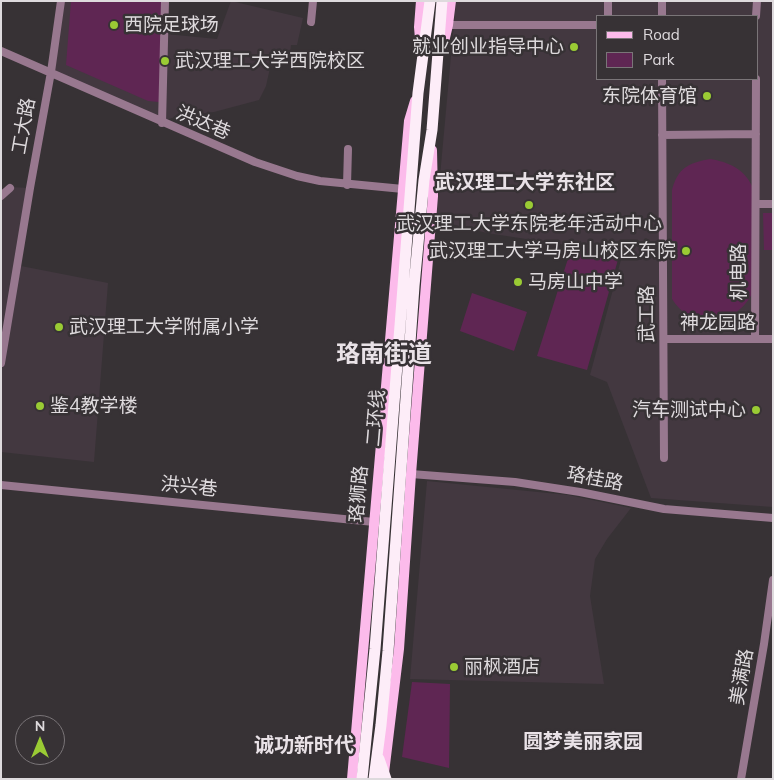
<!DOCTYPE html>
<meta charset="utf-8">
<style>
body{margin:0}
#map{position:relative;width:774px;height:780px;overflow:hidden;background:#373235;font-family:Mulish,sans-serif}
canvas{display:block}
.frame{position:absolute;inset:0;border:2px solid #dedadd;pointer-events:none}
.legend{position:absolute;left:596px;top:15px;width:162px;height:65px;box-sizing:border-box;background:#373235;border:1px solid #7a7578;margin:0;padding:6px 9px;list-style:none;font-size:15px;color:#dedadd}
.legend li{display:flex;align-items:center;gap:10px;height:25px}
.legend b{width:25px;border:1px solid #7a7578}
.north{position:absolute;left:15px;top:715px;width:50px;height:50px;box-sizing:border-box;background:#373235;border:1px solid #7a7578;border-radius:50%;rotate:0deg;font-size:14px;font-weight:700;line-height:20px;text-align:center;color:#dedadd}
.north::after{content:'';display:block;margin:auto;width:18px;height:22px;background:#9acb34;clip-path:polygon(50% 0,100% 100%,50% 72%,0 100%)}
</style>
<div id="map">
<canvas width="774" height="780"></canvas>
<div class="frame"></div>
<ul class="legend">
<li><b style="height:6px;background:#fcbbeb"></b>Road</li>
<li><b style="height:14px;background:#5f2653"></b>Park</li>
</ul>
<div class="north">N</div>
</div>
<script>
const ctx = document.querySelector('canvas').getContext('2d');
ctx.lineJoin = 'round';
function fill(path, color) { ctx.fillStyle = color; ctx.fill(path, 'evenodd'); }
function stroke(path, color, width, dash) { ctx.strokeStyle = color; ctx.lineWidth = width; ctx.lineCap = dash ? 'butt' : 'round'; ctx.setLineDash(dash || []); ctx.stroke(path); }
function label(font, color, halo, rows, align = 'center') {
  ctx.font = font + ' Mulish,"Noto Sans SC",sans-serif'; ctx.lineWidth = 5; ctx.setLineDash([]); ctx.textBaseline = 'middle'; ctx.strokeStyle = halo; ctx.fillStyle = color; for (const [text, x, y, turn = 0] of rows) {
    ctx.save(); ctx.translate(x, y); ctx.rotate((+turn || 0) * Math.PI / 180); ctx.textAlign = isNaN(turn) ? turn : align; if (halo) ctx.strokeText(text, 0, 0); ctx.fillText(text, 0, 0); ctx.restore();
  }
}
const built = new Path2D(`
 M58,1H166V34L217,39L231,1L303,18L297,45H291L290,54L270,68L266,86L259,100L214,112L178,116L169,119L158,121L49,72Z
 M456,1H773V507L651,498L607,382L590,375L622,256L572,246L487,233L436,220ZM598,16H758V79H598Z
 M9,187L30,188L21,266L108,283L94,462L1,452V193Z
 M427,481L568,495L631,508L607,539L595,559L590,596L604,684L410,679Z`);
const green = new Path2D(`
 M71,1H161L162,100L159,102L148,101L66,65Z
 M710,159C729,162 744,169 752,186V294C734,327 692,331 672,299V190C678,168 688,163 710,159Z
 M763,213H773V250H764Z
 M572,246L619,256L587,370L537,356Z
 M472,293L527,312L514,351L460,331Z
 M412,682L450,684L449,768L402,757Z`);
const minor = new Path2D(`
 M662,1V16
 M608,16V1
 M756,16L757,1
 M311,22L313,1
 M448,25H598
 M1,51L255,162L297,176L320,181L403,189
 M662,79L664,458
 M162,123L165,1
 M662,135L756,134
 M347,185L348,149
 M1,196L10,188
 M756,204H773
 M664,339H773
 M755,339L756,79
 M1,363L30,188L51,72L61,1
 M411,474L515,482L580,492L664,509L773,518
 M1,485L374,522
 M741,779L764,644L773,580`);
const major = new Path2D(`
 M421,50L419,27L421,1
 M442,50L448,25L451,1
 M384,773L399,649L411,474L433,196L432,150
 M352,779L409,121L415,101`);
const highway = new Path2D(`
 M379,759L386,779
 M362,779L375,649L418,93L430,1
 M374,779L381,725L388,651L414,286L424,180L432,130L442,1`);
const markers = [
 [114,25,5,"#9acb34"],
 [574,47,5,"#9acb34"],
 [165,61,5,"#9acb34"],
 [707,96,5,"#9acb34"],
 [529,205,5,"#9acb34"],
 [686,251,5,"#9acb34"],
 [518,282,5,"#9acb34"],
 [59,327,5,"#9acb34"],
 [40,406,5,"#9acb34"],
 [756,410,5,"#9acb34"],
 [454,667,5,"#9acb34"]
];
const poiNames = [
 ["西院足球场",124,25],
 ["就业创业指导中心",564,47,"right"],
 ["武汉理工大学西院校区",175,61],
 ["东院体育馆",697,96,"right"],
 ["武汉理工大学东院老年活动中心",529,224,"center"],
 ["武汉理工大学马房山校区东院",676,251,"right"],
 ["马房山中学",528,282],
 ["武汉理工大学附属小学",69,327],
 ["鉴4教学楼",50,406],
 ["汽车测试中心",746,410,"right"],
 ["丽枫酒店",464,667]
];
const streetNames = [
 ["洪达巷",203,123,23],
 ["工大路",24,126,-80],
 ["机电路",739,272,-90],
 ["武工路",647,314,-90],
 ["神龙园路",718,323],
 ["二环线",376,418,-85],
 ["珞桂路",595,479,11],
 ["洪兴巷",189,487,6],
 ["珞狮路",359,494,-85],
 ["美满路",742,677,-80]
];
const neighbourhoodNames = [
 ["武汉理工大学东社区",525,183],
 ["圆梦美丽家园",583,742],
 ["诚功新时代",304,746]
];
const districtNames = [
 ["珞南街道",384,355]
];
fill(built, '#433840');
fill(green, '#5f2653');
stroke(minor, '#98788f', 8);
stroke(major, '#fcbbeb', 10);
stroke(highway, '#fdedf8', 11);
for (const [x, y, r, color] of markers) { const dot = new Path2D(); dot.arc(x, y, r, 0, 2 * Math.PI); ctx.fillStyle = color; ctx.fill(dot); stroke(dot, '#373235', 2); }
label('19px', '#dedadd', '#373235', poiNames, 'left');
label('19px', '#dedadd', '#373235', streetNames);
label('bold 20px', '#e9e2e7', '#373235', neighbourhoodNames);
label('bold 24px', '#e9e2e7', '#373235', districtNames);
</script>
